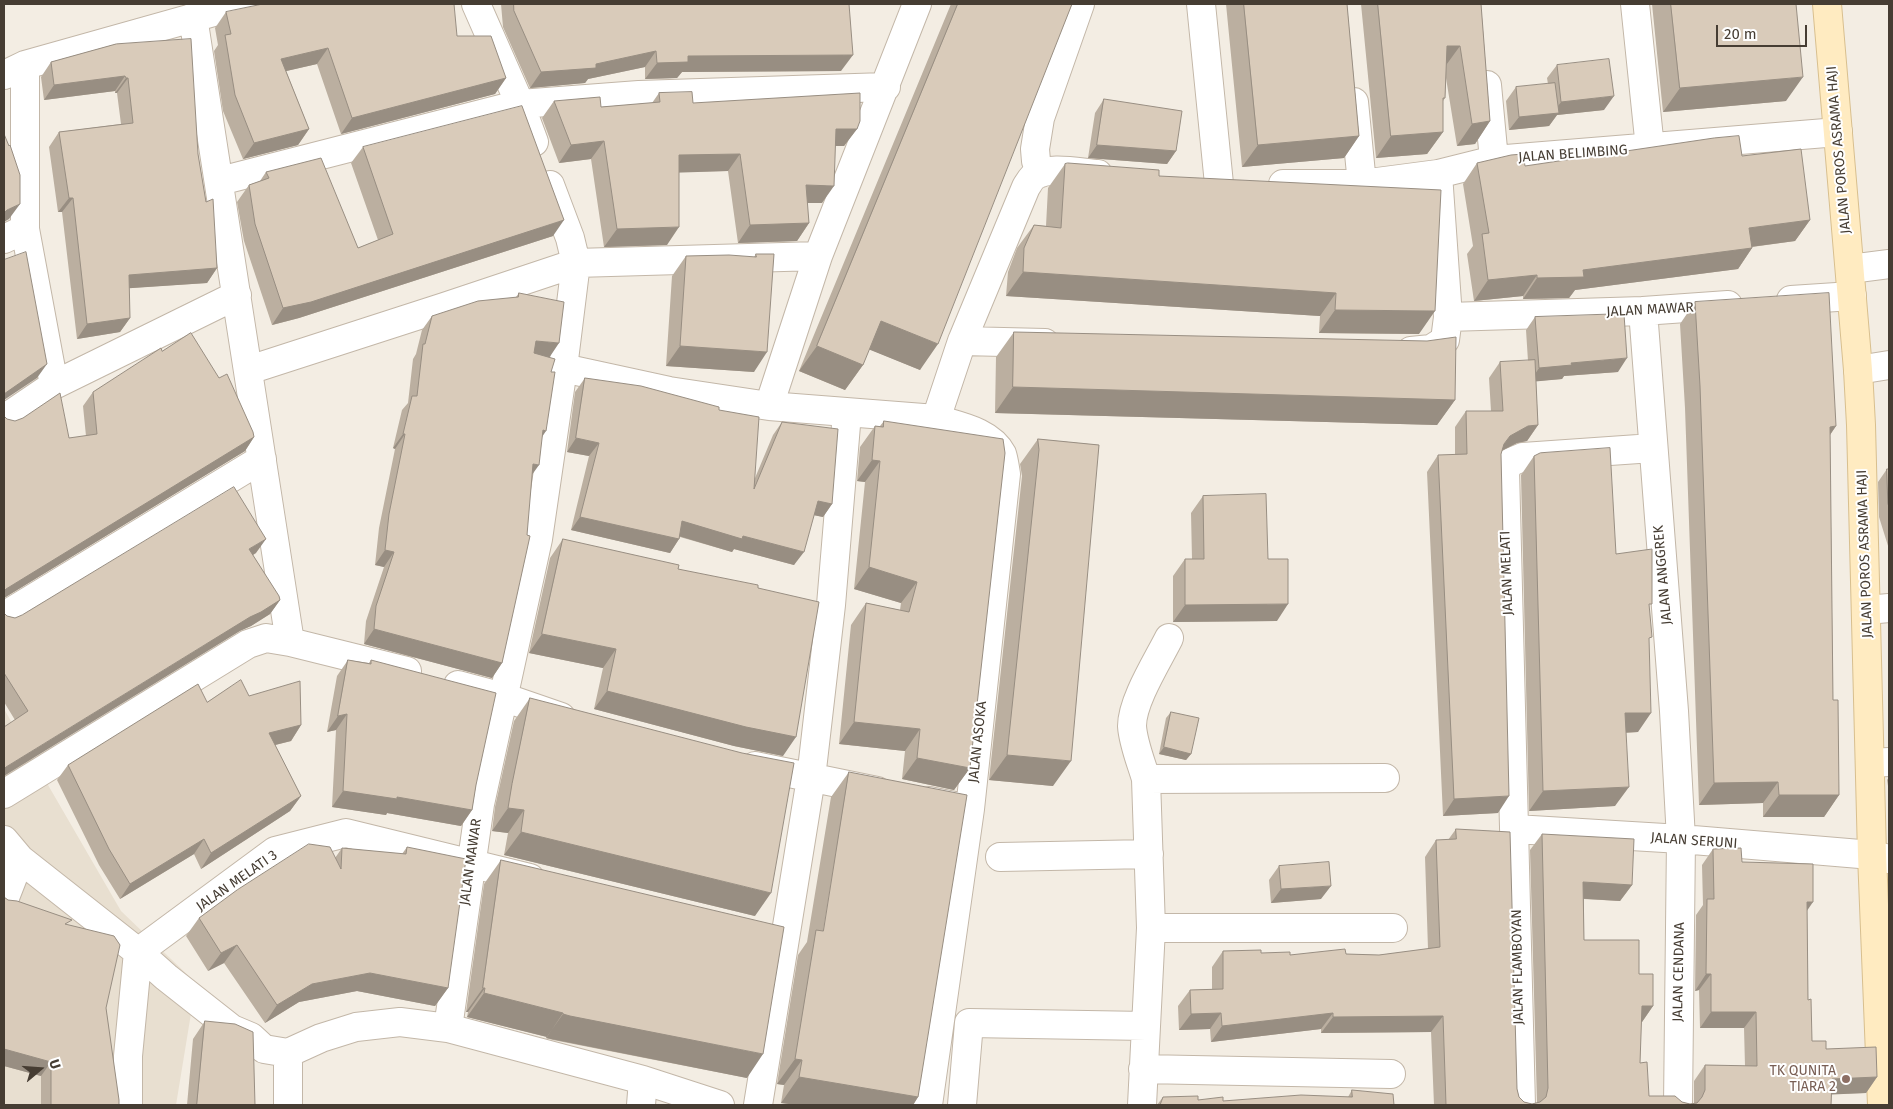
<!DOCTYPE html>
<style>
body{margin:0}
#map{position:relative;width:1893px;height:1109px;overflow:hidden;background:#f3ede3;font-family:"Fira Sans",sans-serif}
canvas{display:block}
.frame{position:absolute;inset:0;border:5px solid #463d33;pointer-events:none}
.north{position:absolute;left:15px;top:1044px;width:50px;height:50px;-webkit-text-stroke:4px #fff;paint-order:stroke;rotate:72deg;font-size:14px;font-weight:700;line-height:20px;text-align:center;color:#463d33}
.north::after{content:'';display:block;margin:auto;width:18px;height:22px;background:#463d33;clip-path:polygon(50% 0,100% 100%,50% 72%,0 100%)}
.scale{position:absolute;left:1716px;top:25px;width:91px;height:22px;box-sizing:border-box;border:2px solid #463d33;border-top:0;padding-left:6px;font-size:15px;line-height:18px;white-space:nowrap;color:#463d33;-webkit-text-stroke:4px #fff;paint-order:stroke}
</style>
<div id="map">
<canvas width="1893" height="1109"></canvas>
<div class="frame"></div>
<div class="north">U</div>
<div class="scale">20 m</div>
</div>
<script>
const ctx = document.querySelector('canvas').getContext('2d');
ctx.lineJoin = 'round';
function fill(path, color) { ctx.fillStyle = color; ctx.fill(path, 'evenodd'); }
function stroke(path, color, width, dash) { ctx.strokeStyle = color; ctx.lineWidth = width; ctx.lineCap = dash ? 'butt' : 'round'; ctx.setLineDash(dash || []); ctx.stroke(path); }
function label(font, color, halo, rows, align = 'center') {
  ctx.font = font + ' "Fira Sans",sans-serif'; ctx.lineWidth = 4; ctx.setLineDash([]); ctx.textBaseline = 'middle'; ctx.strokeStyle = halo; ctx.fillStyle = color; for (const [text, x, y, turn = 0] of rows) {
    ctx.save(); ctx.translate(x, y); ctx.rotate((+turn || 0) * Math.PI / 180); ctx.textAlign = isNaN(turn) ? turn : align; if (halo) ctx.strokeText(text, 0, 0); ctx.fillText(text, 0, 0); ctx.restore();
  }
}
const residential = new Path2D(`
 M4,709L121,911L196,983L176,1105H4Z`);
const street = new Path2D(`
 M476,4L520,104L534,142
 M1201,4L1219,184
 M1635,4L1650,148
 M193,17L290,642L407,671
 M4,75L25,65L242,4
 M1487,85L1494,160
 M1354,102L1362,184
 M1041,173L1036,161L1035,149L1040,118L1080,4
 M220,181L520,104L639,95L886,87
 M1283,184H1362L1438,174L1494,160L1838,132
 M4,239L25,229
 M1850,269L1889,264
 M1791,300L1852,296
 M1643,311L1674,711L1681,839L1678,1105
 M1448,317L1643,311L1728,305
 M962,341L1045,343
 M1411,351L1431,349L1445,340L1448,317L1438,174
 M563,368L669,391L769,406L936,419L962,341L1026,187C1028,184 1030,180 1033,177C1047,165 1081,173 1098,174
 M249,370L444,307L576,263L818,256
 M1858,370L1889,365
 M54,385L237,295
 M769,406L818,256L917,4
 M4,419L54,385L25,229V65
 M1867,610L1889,608
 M4,616L262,459
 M458,685L503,697L561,717
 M1870,763L1889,762
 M755,766L877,791
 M1146,779C1141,762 1133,743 1132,726C1132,701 1157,662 1169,638
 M4,794L248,644L266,638L290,642
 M929,801L970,809
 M1515,829L1681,839L1872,855L1889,859
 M4,840L20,859L138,952L166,977L232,1029L251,1037L264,1049L288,1053V1105
 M1000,857L1149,854
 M4,900L20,859
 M1151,928H1393
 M448,1028L480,804L538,539L563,368L576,263L570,238L550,185
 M288,1053L321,1038L356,1027L400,1022L448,1028L643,1080
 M1143,1069L1391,1074
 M128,1105V1056L138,952L275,851L346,833L530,878
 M641,1105L643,1080L720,1105
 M758,1105L811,778L831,605L847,413
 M928,1105L970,809L1006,474C1005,468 1004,460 1002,454C990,431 958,426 936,419
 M962,1105L969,1023L1146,1026
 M1142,1105L1151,928L1146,779L1385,778
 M1521,1105L1505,470L1511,462L1523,457L1653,448`);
const secondary = new Path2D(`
 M1827,4L1858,370L1861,425L1872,855L1882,1105`);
const wall = new Path2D(`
 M501,4H849L841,71L682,72L677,78L645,79V67L588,79L585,83L530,88L503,27Z
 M951,4H1072L920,370L869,349L863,365L845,390L799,371Z
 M1226,4H1347L1359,136L1344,158L1242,167Z
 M1361,4H1481L1490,121L1475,144L1457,146L1446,78L1445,98L1443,101V132L1427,154L1376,158Z
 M1652,4H1796L1786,101L1663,112Z
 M226,12L457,36L506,78L495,94L341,134L317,64L286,71L309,129L298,145L243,159L223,111L214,51L218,45L215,28Z
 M116,44L198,154L217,268L207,283L129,288L130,318L120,332L77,339L62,212H58L49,147L59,132L121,124L117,93H115V91L44,100L41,77L51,62Z
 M1557,65L1604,110L1557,115L1549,126L1509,130L1506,101L1516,87L1548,84L1547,78Z
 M659,93L693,103L857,129L844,146H835L822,203H807L809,223L797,241L738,243L728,171L679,172L667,245L604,247L591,159L559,163L542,118L554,101L601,107L652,103Z
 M1104,99L1176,151L1167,164L1088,158L1095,113Z
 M363,147L553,236L299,318L272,325L244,241L237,202L249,185L260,181L266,172L358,248L378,240L351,163Z
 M1742,156L1810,220L1795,241L1752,247V248L1738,269L1575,290L1569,298L1523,299V296L1474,301L1467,254L1473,246L1463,184L1477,163L1525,166Z
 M1065,164L1159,176L1419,334L1319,333L1320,316L1006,296L1008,272L1017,248L1034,225L1046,226L1048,188Z
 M756,254H774L754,372L666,366L672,276L686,256L754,257Z
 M519,293L549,357L551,372L542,437L532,474L502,663L492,678L364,644L366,621L384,567L375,565L379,528L395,449L393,448L402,410L408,403L413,359L416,354L422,330L432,316L516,297Z
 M1695,302L1836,426L1830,435L1833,700L1839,795L1824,817H1763V803L1699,805L1685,408L1680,324Z
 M1535,317L1618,372L1564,376L1562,379L1536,381L1538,425L1527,441L1517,443L1502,451L1501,454L1498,813L1443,816L1427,472L1438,455H1455V427L1466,411H1491L1489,378L1500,362L1528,361L1526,330Z
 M1014,332L1455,400L1437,425L995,413L996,357Z
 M162,351L254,437L245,451L4,598L7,419L69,438L86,436L83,406L93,392Z
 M585,378L719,410L755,478L773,435L782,422L832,504L823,517L814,515L794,565L734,549L732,552L680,537L679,539L670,553L571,530L589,456L567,452L575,392Z
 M884,421L970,768L954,790L902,779L905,751L839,744L851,625L866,603L900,610L901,603L854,589L865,482L857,481L860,447L875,426H880Z
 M1038,439L1099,445L1053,786L989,780L1022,476L1020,464Z
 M1534,456L1616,554L1649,608V642L1638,732L1626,733L1615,806L1529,811L1521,475Z
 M1887,469H1889V549L1879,517L1878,482Z
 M1203,496L1277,621L1173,622V576L1185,559H1192L1191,513Z
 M563,539L678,569L758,588L783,756L734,746L594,709L603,668L529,653L550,558Z
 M256,553L253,555L280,600L270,614L251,626L15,720L4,702V613L7,616L15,618Z
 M348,660L369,663L371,660L476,785L472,810L461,826L387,813L386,815L332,807L336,730L327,732L337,676Z
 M249,696L301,725L291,741L275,745L301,796L290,811L201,869L194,854L120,899L99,865L57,780L68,765L207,702Z
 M530,698L755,916L504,855L508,833L492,831L495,807L514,721Z
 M1171,712L1191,754L1186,760L1159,754L1166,718Z
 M849,772L918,1097L913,1105H797L781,1103L784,1085L777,1084L798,955L807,942L831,797Z
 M1889,777V792L1887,780Z
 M1456,829L1517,1089L1519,1097L1524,1102L1532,1104L1537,1103L1530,850L1542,834L1632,885L1620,901L1584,899V940L1639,974L1653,1006L1642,1022H1641L1640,1063L1649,1096L1690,1104L1694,1103V1081L1705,1065L1745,1066L1744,1028H1700L1699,990L1695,991L1696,915L1703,905L1702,865L1713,849L1742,862L1807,910L1808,1000L1812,1041L1877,1077L1866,1093L1832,1094L1831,1105H1434L1431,1032L1321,1033V1029L1211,1042L1210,1029L1179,1030L1178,1006L1190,990L1212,989V967L1223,951L1290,955L1346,954L1379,955L1428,949L1425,857L1436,840H1448Z
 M407,847L448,988L435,1006L357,991L299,1002L265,1023L224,963L208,971L186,936L199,918L335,858L342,848L402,854Z
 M501,860L747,1078L553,1040L546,1038L547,1037L467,1017L468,1012H466L484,884Z
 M1279,866L1321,899L1271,903L1269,880Z
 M4,897L8,900L68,925L106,1008L119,1105H41V1076L4,1066Z
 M205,1021L255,1105H187L193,1039Z
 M1352,1090L1394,1105H1157L1163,1097L1198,1100L1223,1101L1348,1097Z`);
const shadedWall = new Path2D(`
 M1447,46H1460L1444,68Z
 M328,48L317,64L269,75L281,59Z
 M656,51L645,67L588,79L585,83L530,88L541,72L596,64Z
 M853,55L841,71L682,72L677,78L645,79L657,63L688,56Z
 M125,76L115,91L44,100L54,85Z
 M1803,77L1786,101L1663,112L1680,88Z
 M126,78H128L117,93H115Z
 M506,78L495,94L341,134L352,118Z
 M1614,96L1604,110L1557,115L1549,126L1509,130L1519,117L1553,113L1561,102Z
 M1490,121L1475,144L1457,146L1472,124Z
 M309,129L298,145L243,159L254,143Z
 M836,129H857L844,146H824Z
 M1443,132L1427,154L1376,158L1391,136Z
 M1359,136L1344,158L1242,167L1258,145Z
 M604,141L591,159L559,163L571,145Z
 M1097,145L1176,151L1167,164L1088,158Z
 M740,154L728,171L667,173L679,155Z
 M806,185L834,186L822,203H794Z
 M69,198H73L62,212H58Z
 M20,204L9,219L4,222V213L7,210Z
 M564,220L553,236L299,318L272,325L283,308Z
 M1810,220L1795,241L1735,249L1749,228Z
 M809,223L797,241L738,243L750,225Z
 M679,227L667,245L604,247L617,229Z
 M1752,248L1738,269L1575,290L1569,298L1523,299L1537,278L1583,270Z
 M217,268L207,283L118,289L129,275Z
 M1023,272L1336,293L1320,316L1006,296Z
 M1537,275L1523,296L1474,301L1488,280Z
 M1335,310L1435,311L1419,334L1319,333Z
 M130,318L120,332L77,339L87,324Z
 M881,321L938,344L920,370L863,347Z
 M536,341L559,343L549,358L526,356Z
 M680,346L767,352L754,372L666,366Z
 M817,346L863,365L845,390L799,371Z
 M1627,358L1618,372L1564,376L1562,379L1530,382L1539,368L1571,363Z
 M47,364L37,378L4,400V394L5,392Z
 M1013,387L1455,400L1437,425L995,413Z
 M1538,425L1527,441L1517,443L1499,452L1492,461L1510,436L1528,426Z
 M1836,426L1821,448L1830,427Z
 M543,430L546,431L536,446Z
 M403,434H405L395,449L393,448Z
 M254,437L245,451L4,598V591L6,589Z
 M576,438L599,443L589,456L567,452Z
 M872,460L880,461L865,482L857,481Z
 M533,464L539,465L529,479Z
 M818,501L832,504L823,517L808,514Z
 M580,517L679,539L670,553L571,530Z
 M682,521L743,536L804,552L794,565L734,549L732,552L672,534Z
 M266,539L256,553L240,563L249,549Z
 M385,550L394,552L384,567L375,565Z
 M869,567L917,582L901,603L854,589Z
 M280,600L270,614L251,626L240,631L4,776V769L6,767L250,617Z
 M1288,604L1277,621L1173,622L1185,605Z
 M374,629L502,663L492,678L364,644Z
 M542,634L616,649L603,668L529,653Z
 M607,691L796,737L783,756L734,746L594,709Z
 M1625,713H1651L1638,732L1611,733Z
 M347,714L336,730L327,732L338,716Z
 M854,722L920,729L905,751L839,744Z
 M301,725L291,741L259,749L269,733Z
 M1164,747L1191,754L1186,760L1159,754Z
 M1007,755L1071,761L1053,786L989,780Z
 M917,758L970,768L954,790L902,779Z
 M1778,782L1763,803L1699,805L1714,783Z
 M1629,787L1615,806L1529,811L1543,791Z
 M343,791L397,797L472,810L461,826L387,813L386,815L332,807Z
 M1779,795H1839L1824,817H1763Z
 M301,796L290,811L201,869L211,853Z
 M1509,796L1498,813L1443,816L1454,799Z
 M508,808L524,810L508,833L492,831Z
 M521,832L771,893L755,916L504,855Z
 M204,839L194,854L120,899L130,884Z
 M1583,882L1632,885L1620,901L1572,898Z
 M1331,886L1321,899L1271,903L1281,889Z
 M1807,902H1813L1802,918Z
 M237,945L224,963L208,971L221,953Z
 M370,973L448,988L435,1006L357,991L299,1002L265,1023L277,1005L312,984Z
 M1706,974H1711L1699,990L1695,991Z
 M483,988H485L468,1012H466Z
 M484,993L563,1013L547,1037L467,1017Z
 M1642,1006H1653L1642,1022H1630Z
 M1711,1012H1756L1744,1028H1700Z
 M1221,1013L1210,1029L1179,1030L1191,1014Z
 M1333,1013L1321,1029L1211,1042L1222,1026Z
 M563,1014L763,1054L747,1078L546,1038Z
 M1443,1016L1431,1032L1321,1033L1333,1017Z
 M4,1049L51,1062L41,1076L4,1066Z
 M795,1059L802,1060L784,1085L777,1084Z
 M799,1077L918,1097L913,1105H797L781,1103Z
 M1877,1077L1866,1093L1821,1095L1832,1079Z`);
const building = new Path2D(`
 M263,4H454L457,36H491L506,78L352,118L328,48L281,59L309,129L254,143L235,95L225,35L231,34L226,12Z
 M514,4H849L853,55L688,56V62L657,63L656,51L596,64V68L541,72L514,11Z
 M958,4H1072L938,344L881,321L863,365L817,346Z
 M1244,4H1347L1359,136L1258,145Z
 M1378,4H1481L1490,121L1472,124L1460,46H1447L1445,98H1443V132L1391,136Z
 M1671,4H1796L1803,77L1680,88Z
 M191,39L198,154L206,202L213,199L217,268L129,275L130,318L87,324L73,198H69L59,132L133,123L128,78H126L125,76L54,85L51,62L116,44Z
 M1609,59L1614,96L1561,102L1557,65Z
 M1555,83L1559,113L1519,117L1516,87Z
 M692,92L693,103L860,93V121L857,129H836L834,186L806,185L809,223L750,225L740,154L679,155V227L617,229L604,141L571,145L554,101L600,97L601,107L660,102L659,93Z
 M1104,99L1182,111L1176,151L1097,145Z
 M522,106L564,220L311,302L283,308L255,224L249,185L269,178L266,172L321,158L358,248L393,234L363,147Z
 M4,134L9,146L10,145L20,175V204L7,210L4,213Z
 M1739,136L1742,156L1801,149L1810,220L1749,228L1752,248L1583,270L1584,277L1537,278V275L1488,280L1482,234L1489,233L1477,163L1511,155L1523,154L1525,166L1714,138Z
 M1068,163L1159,170V176L1441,190L1435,311L1335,310L1336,293L1023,272L1024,248L1034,225L1061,228L1065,164Z
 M26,252L47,364L4,394V260Z
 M756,254H774L767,352L680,346L686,256L729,255L756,257Z
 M519,293L564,302L559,343L536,341L534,353L555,359L551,372H555L546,431L543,430L539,465L533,464L527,535L530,536L502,663L374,629L376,606L394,552L385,550L389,514L405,434H403L412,396H417L423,344H425L432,316L478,301L518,297Z
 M1829,293L1836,426L1830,427L1833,700H1838L1839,795H1779L1778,782L1714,783L1700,386L1695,302Z
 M1624,314L1627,358L1571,363L1572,365L1539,368L1535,317Z
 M1014,332L1427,341L1456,337L1455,400L1013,387Z
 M191,333L219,378L227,374L253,432L254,437L6,589L4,591V416L7,419L15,421L23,418L60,393L69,438L97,434L93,392L161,348L162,351Z
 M1535,360L1538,425L1528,426L1510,436L1504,444L1501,454L1509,796L1454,799L1438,455L1467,454L1466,411H1503L1500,362Z
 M585,378L641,386L719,407V410L759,417L754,489L782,422L838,429L832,504L818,501L804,552L743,536L742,539L682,521L679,539L580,517L599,443L576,438Z
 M884,421L1003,439L1005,453L970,768L917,758L920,729L854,722L866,603L909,612L917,582L869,567L880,461L872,460L875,426L883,427Z
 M1038,439L1099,445L1071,761L1007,755L1039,450Z
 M1610,448L1616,554L1652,549V604H1649L1652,637L1649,638L1651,713H1625L1629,787L1543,791L1534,456L1540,453Z
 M1887,469H1889V507L1888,504Z
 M234,487L266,539L249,549L279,596L280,600L261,612L250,617L6,767L4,769V727L28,711L4,673V613L7,616L15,618L22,615Z
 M1266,494L1268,559H1288V604L1185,605V559H1204L1203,496Z
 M563,539L679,565L678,569L758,585V588L819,602L796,737L746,727L607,691L616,649L542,634Z
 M348,660L371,664V660L496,693L476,785L472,810L397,797V799L343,791L347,714L338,716Z
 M241,680L249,696L300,681L301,725L269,733L301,796L211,853L204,839L130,884L109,849L68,765L198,684L207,702Z
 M530,698L742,753L794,763L771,893L521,832L524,810L508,808L512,784Z
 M1171,712L1199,718L1191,754L1164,747Z
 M849,772L967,795L918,1097L799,1077L802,1060L795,1059L816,930L823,931Z
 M1456,829L1510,832L1517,1089L1519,1097L1524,1102L1532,1104L1540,1102L1546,1097L1548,1088L1542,834L1634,839L1632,885L1583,882L1584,940H1639V974H1653V1006H1642L1640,1063L1647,1062L1649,1096H1675L1682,1102L1690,1104L1697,1103L1702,1097L1705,1090V1065L1757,1066L1756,1012H1711V974H1706L1707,899H1714L1713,849L1741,848L1742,862L1813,864V902H1807L1808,1000L1811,999L1812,1041H1826V1049L1876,1047L1877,1077L1832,1079L1831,1105H1446L1443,1016L1333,1017V1013L1222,1026L1221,1013L1191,1014L1190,990L1223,989V951L1261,950V953L1290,952V955L1345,949L1346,954L1379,955L1440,947L1436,840L1456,839Z
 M309,844L330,847L341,869L342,848L406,854L407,847L466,859L448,988L370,973L312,984L277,1005L237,945L221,953L199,918L237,890Z
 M501,860L784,927L763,1054L570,1016L563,1014V1013L484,993L485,988H483Z
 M1329,862L1331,886L1281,889L1279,866Z
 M4,897L8,900L17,901L72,920L65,924L114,936L120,945L106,1008L119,1100V1105H51V1062L4,1049Z
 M205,1021L235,1024L253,1032L255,1105H197Z
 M1352,1090L1393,1094L1394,1105H1160L1163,1097L1198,1096V1100L1223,1097V1101L1301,1095L1352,1097Z`);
const markers = [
 [1846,1079,5,"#8d6e63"]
];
const streetNames = [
 ["JALAN POROS ASRAMA HAJI",1839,150,-95],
 ["JALAN BELIMBING",1573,154,-4],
 ["JALAN MAWAR",1650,310,-3],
 ["JALAN POROS ASRAMA HAJI",1865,554,-92],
 ["JALAN MELATI",1507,573,-92],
 ["JALAN ANGGREK",1663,575,-95],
 ["JALAN ASOKA",978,742,-84],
 ["JALAN SERUNI",1694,841,4],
 ["JALAN MAWAR",471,862,-82],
 ["JALAN MELATI 3",237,881,-35],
 ["JALAN FLAMBOYAN",1518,967,-91],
 ["JALAN CENDANA",1679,972,-89]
];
const educationNames = [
 ["TK QUNITA",1836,1071],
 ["TIARA 2",1836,1087]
];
fill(residential, '#e8dfd0');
stroke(street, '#c3b7a8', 30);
stroke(secondary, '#d8bf8e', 30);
stroke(street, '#fff', 28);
stroke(secondary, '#ffebc1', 28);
fill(wall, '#bbafa0');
fill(shadedWall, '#988e82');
fill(building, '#d9cbba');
stroke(building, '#988e82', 1);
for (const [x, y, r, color] of markers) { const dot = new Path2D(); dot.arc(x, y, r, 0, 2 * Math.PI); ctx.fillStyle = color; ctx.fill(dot); stroke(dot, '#fff', 2); }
label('14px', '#463d33', '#fff', streetNames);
label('14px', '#785e54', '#fff', educationNames, 'right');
</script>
